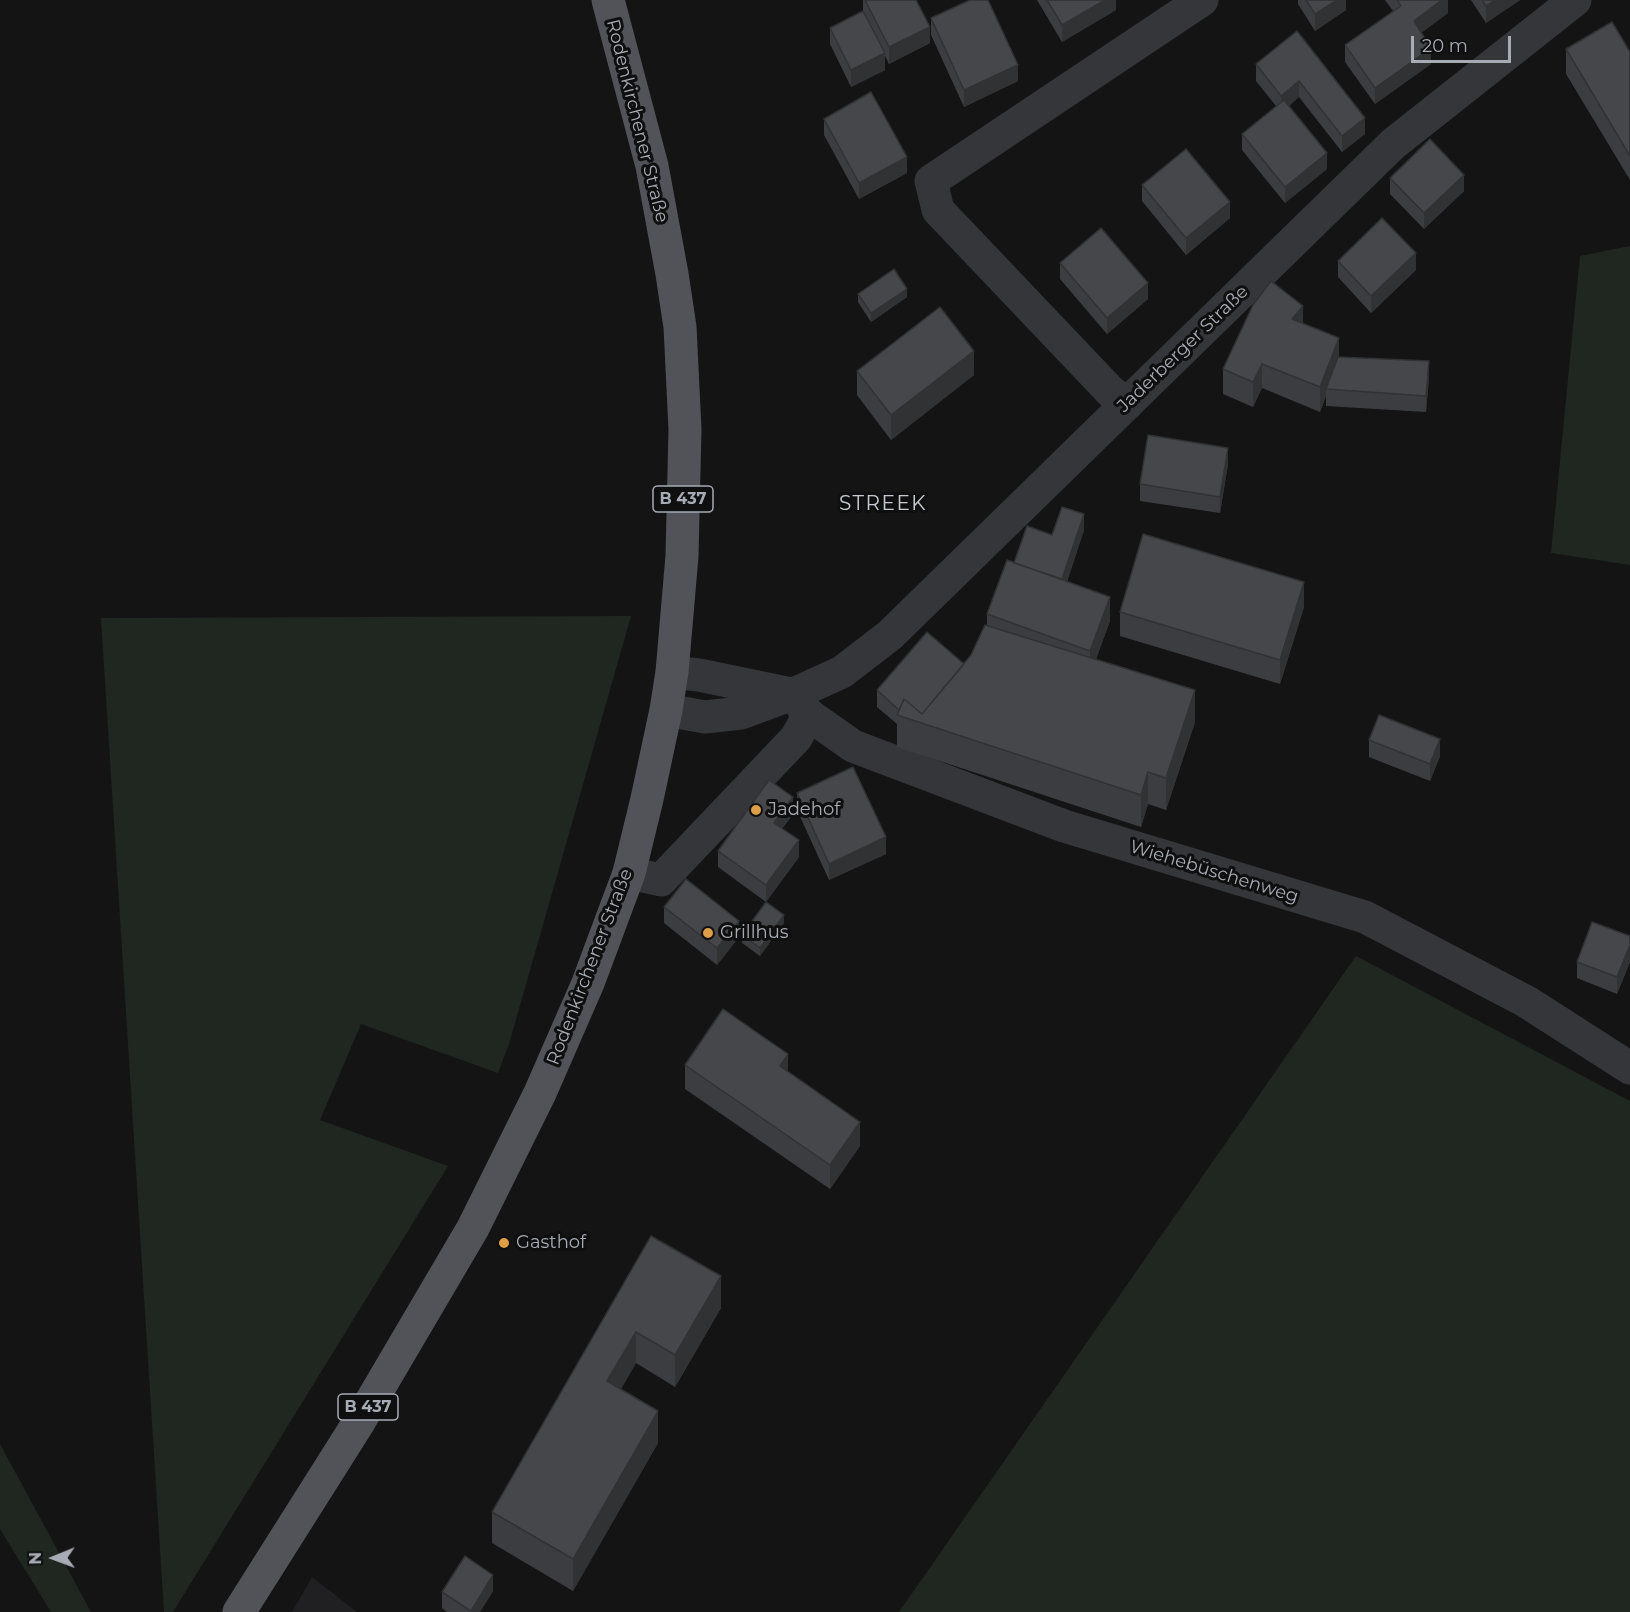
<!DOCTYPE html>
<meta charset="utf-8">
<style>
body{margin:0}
#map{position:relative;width:1630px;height:1612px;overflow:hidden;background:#141415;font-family:Montserrat,sans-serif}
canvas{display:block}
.north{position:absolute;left:24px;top:1528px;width:60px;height:60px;-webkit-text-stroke:4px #0f0f10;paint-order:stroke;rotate:269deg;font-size:16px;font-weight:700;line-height:24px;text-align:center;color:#a7acb4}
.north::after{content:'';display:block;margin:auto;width:21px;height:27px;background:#a7acb4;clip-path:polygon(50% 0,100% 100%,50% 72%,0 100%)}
.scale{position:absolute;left:1411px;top:36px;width:100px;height:27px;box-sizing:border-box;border:3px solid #a7acb4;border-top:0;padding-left:8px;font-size:18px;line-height:21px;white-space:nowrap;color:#a7acb4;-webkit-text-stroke:4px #0f0f10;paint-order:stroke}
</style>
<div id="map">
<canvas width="1630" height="1612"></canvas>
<div class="north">N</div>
<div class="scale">20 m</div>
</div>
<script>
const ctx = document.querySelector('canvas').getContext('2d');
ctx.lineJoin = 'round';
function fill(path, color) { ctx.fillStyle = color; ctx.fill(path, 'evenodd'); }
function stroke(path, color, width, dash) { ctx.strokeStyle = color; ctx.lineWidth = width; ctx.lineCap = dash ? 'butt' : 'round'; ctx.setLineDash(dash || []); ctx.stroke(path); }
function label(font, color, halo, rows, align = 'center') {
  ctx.font = font + ' Montserrat,sans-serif'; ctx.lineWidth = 6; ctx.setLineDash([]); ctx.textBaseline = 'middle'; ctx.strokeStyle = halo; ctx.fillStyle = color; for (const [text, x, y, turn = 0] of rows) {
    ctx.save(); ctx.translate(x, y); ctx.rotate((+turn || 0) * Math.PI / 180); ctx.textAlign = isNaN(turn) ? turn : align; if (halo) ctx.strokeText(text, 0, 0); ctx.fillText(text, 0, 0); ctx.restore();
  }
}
const built = new Path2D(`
 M312,1577L357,1612H292Z`);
const green = new Path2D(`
 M1630,246V565L1551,553L1580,256Z
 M631,616L509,1044L498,1073L361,1024L320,1120L448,1166L173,1612H164L101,618Z
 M1356,956L1630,1101V1612H899Z
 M0,1444L91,1612H51L0,1529Z`);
const minor = new Path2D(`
 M1127,404L1111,392L938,210L931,181L1202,0
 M672,672L699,675L791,694
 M798,692L803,708L809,715L853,746L1064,826L1365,917L1527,1002L1630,1068
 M666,710L705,717L741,713L798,692L842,672L890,635L1393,144L1575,0
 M629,873L661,880L796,738L809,715`);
const major = new Path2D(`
 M239,1612L359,1422L473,1228L540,1093L588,983L629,873L647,799L666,710L672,672L682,556L685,429L680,327L672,274L652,166L608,0`);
const wall = new Path2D(`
 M863,0H916L930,43L889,64L885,56V70L851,87L830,44V28L863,11Z
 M1037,0H1116V10L1062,42Z
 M1298,0H1346V10L1315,31L1298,4Z
 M1385,0H1448V13L1421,33L1431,64L1375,104L1345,62V45L1393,11Z
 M1471,0H1520L1486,23Z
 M931,18L1018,81L964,107L931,35Z
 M1297,31L1365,134L1342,152L1299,97L1289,106L1327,169L1285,203L1242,150V134L1276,106L1256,81V64Z
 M1566,49L1630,52V180L1566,74Z
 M824,119L907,173L859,199L824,135Z
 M1390,178L1464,191L1424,229L1390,194Z
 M1142,185L1230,218L1186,255L1142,201Z
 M1338,261L1416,270L1371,313L1338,277Z
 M1060,263L1148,299L1107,334L1060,279Z
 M858,294L907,297L871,322L858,302Z
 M1303,324L1339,357L1429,378L1426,412L1326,406V396L1320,412L1262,388L1253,407L1223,394V369Z
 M857,371L974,375L891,440L857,395Z
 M1228,464L1220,513L1140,501V484Z
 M1084,530L1067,582L1110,621L1096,659L1195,722L1166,810L1148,804L1141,827L897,747V724L877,707V690L964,664L971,655L987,626V614L1014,563L1052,535Z
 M1304,607L1280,684L1120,636V612Z
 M1369,740L1440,756L1430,781L1369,757Z
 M797,793L886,854L829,880L797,810Z
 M793,814L782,829L799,857L766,902L718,867V851Z
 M664,907L739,937L717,965L664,923Z
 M784,923L760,956L742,943V935Z
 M1630,936V962L1617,994L1577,978V962Z
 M685,1065L788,1072L860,1146L830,1189L685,1089Z
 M651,1236L721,1308L675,1387L636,1363L621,1389L658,1443L573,1591L492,1543V1512Z
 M493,1591L480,1612H447L442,1608V1592Z`);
const shadedWall = new Path2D(`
 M1105,0H1116V10L1062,42V25Z
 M1337,0H1346V10L1315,31V14Z
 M1442,0H1448V13L1414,38V21Z
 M1496,0H1520L1486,23V6Z
 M930,27V43L889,64V47Z
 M1431,48V64L1375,104V88Z
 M885,53V70L851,87V70Z
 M1018,65V81L964,107V90Z
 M1299,81V97L1281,112V96Z
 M1365,118V134L1342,152V136Z
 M1327,153V169L1285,203V187Z
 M907,157V173L859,199V183Z
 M1464,175V191L1424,229V213Z
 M1230,202V218L1186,255V238Z
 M1416,253V270L1371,313V296Z
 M1148,283V299L1107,334V318Z
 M907,289V297L871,322V313Z
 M1303,306V331L1292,319Z
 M1339,338V362L1326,389V396L1320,412V387Z
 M974,351V375L891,440V415Z
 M1429,361V378L1426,412V396Z
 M1262,364V388L1253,407V382Z
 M1228,448V464L1220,513V497Z
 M1084,514V530L1062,596V579Z
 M1304,582V607L1280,684V660Z
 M1110,597V621L1090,675V651Z
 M1195,690V722L1166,810V778Z
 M1440,739V756L1430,781V764Z
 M1148,772V804L1141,827V795Z
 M793,797V814L774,839V823Z
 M886,837V854L829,880V864Z
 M799,840V857L766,902V885Z
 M784,915V923L760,956V948Z
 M739,921V937L717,965V948Z
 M1630,945V962L1617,994V977Z
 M788,1054V1078L780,1066Z
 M860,1122V1146L830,1189V1165Z
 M721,1276V1308L675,1387V1355Z
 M636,1332V1363L607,1413V1381Z
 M658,1411V1443L573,1591V1559Z
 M493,1575V1591L480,1612H471Z`);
const building = new Path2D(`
 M865,0H916L930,27L889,47Z
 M970,0H988L1018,65L964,90L931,18Z
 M1047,0H1105L1062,25Z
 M1306,0H1337L1315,14Z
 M1397,0H1442L1414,21L1431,48L1375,88L1345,45L1401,6Z
 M1482,0H1496L1486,6Z
 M863,11L885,53L851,70L830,28Z
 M1612,22L1630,52V156L1566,49Z
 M1297,31L1365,118L1342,136L1299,81L1281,96L1256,64Z
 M871,92L907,157L859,183L824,119Z
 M1284,100L1327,153L1285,187L1242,134Z
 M1430,139L1464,175L1424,213L1390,178Z
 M1186,149L1230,202L1186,238L1142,185Z
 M1382,218L1416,253L1371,296L1338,261Z
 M1101,228L1148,283L1107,318L1060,263Z
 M894,269L907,289L871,313L858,294Z
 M1271,281L1303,306L1292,319L1339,338L1320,387L1262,364L1253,382L1223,369L1253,305Z
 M940,307L974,351L891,415L857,371Z
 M1338,357L1429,361L1426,396L1326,389Z
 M1148,435L1228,448L1220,497L1140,484Z
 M1062,507L1084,514L1062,579L1014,563L1027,526L1052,535Z
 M1143,534L1304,582L1280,660L1120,612Z
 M1007,560L1110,597L1090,651L987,614Z
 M985,625L1195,690L1166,778L1148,772L1141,795L897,715L904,699L922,714L971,655Z
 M927,632L964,664L922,714L904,699L899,710L877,690Z
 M1379,715L1440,739L1430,764L1369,740Z
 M853,767L886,837L829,864L797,793Z
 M769,780L793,797L774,823L799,840L766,885L718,851Z
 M686,879L739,921L717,948L664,907Z
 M766,902L784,915L760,948L742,935Z
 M1592,922L1630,936V945L1617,977L1577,962Z
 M723,1009L788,1054L780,1066L860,1122L830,1165L685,1065Z
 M651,1236L721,1276L675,1355L636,1332L607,1381L658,1411L573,1559L492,1512Z
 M465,1556L493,1575L471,1611L442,1592Z`);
const markers = [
 [756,810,6,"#de9e42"],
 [708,933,6,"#de9e42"],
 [504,1243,6,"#de9e42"]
];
const shields = [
 [683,499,60],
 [368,1407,60]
];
const shieldNames = [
 ["B 437",683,499],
 ["B 437",368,1407]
];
const streetNames = [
 ["Rodenkirchener Straße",637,121,76],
 ["Jaderberger Straße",1183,349,-44],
 ["Wiehebüschenweg",1214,872,17],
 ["Rodenkirchener Straße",590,967,-69]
];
const poiNames = [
 ["Jadehof",768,810],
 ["Grillhus",720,933],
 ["Gasthof",516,1243]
];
const neighbourhoodNames = [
 ["STREEK",883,504]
];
fill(built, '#202022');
fill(green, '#202721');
stroke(minor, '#353639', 33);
stroke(major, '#515358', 33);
fill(wall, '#3c3d40');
fill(shadedWall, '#313234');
fill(building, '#46474a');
stroke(building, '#313234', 1.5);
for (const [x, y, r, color] of markers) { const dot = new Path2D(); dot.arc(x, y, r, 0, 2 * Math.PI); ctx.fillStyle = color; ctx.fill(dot); stroke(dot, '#0f0f10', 2); }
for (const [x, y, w] of shields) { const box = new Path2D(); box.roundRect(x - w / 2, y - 13, w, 26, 4.5); ctx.fillStyle = '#0f0f10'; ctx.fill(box); stroke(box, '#a7acb4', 1.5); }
label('bold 16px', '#a7acb4', null, shieldNames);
label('18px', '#a7acb4', '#0f0f10', streetNames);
label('18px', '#a7acb4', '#0f0f10', poiNames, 'left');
ctx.letterSpacing = '1.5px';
label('20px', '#c7cad0', '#0f0f10', neighbourhoodNames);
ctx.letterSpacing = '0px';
</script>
